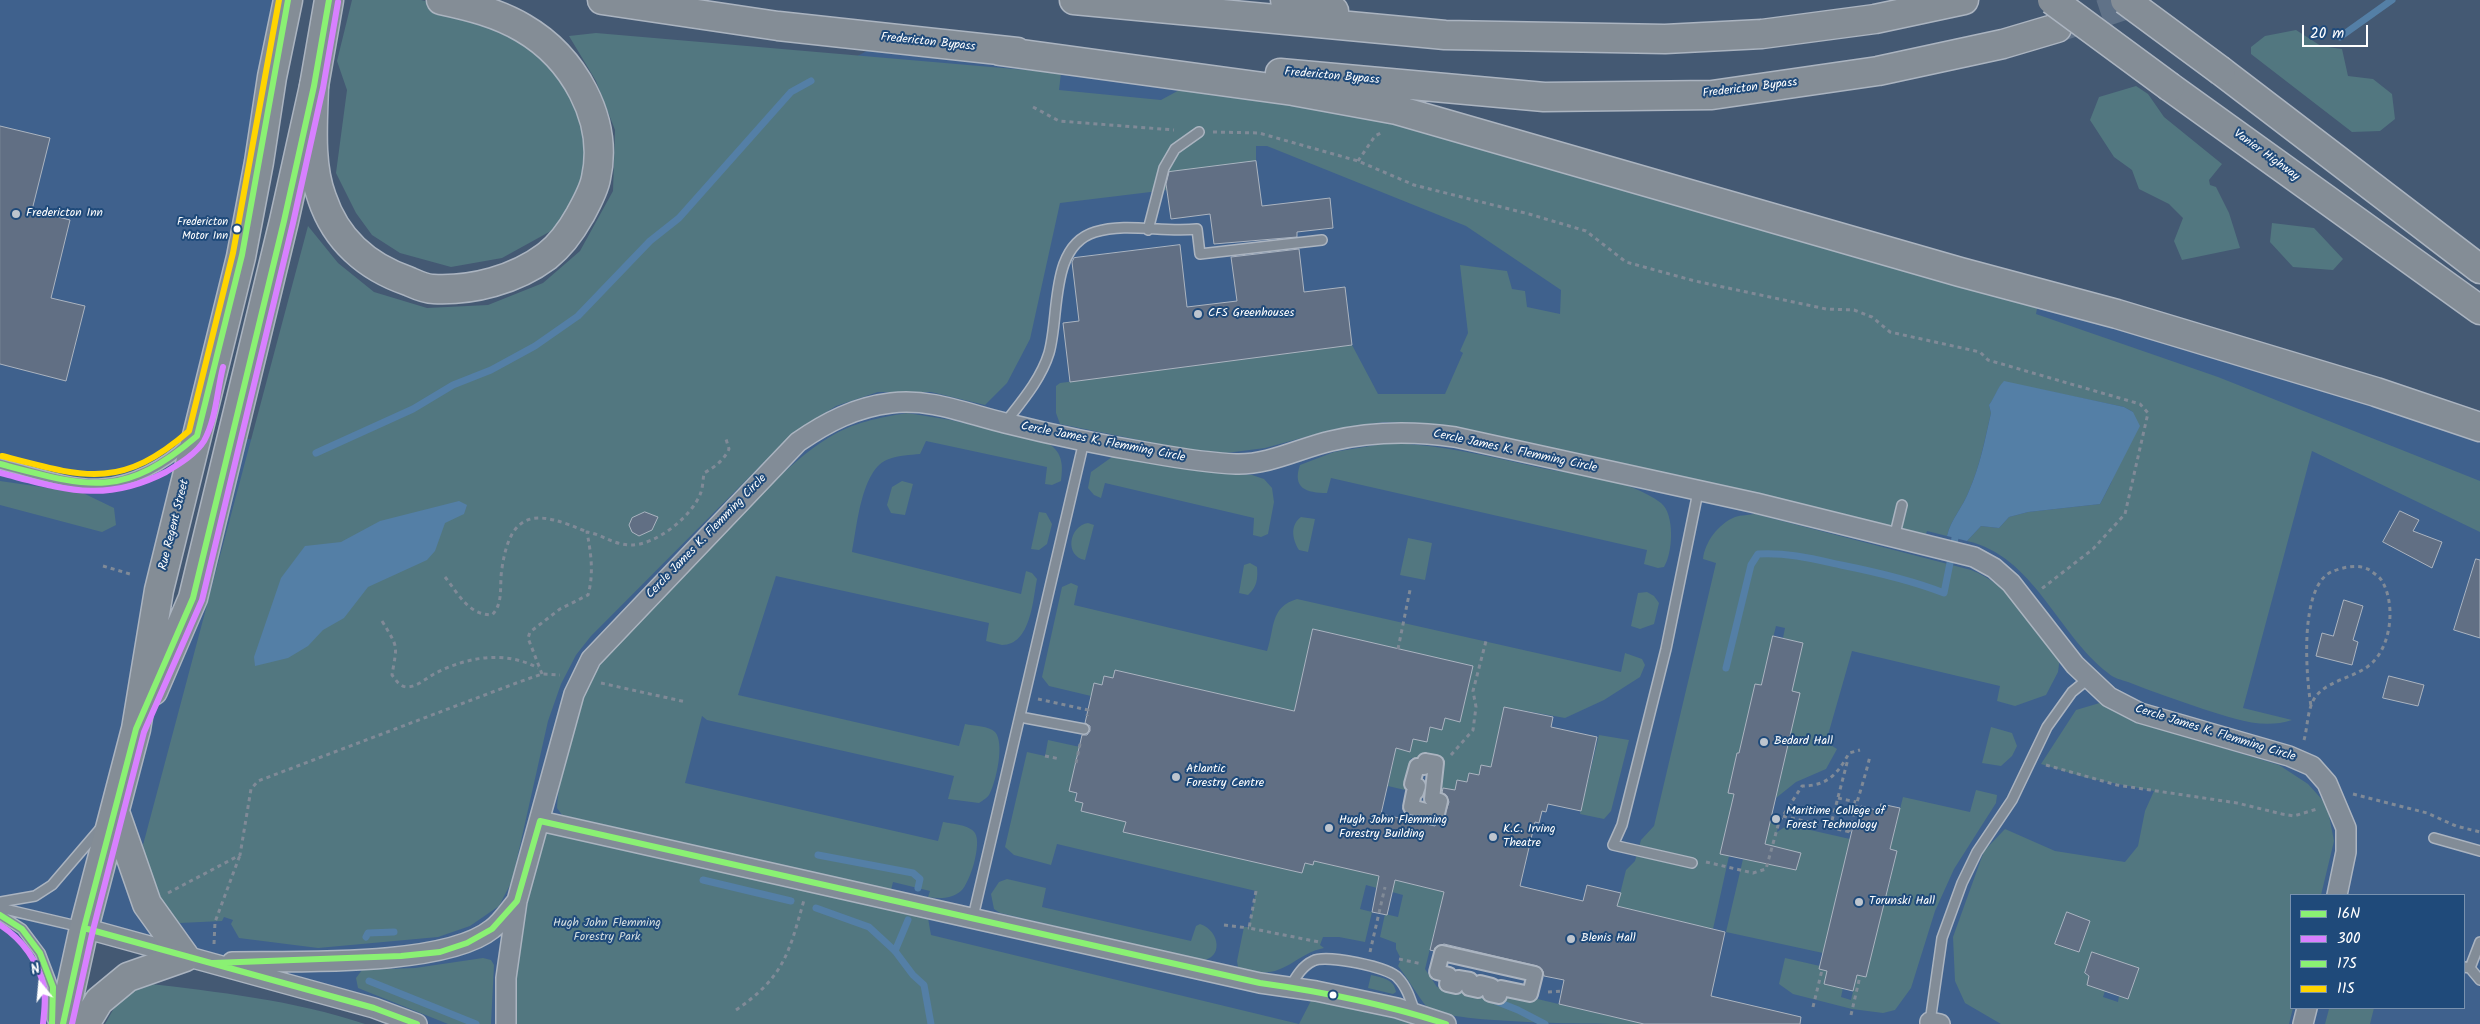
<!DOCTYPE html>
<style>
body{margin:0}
#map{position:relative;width:2480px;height:1024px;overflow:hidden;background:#445973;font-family:Kalam,sans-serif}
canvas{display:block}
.legend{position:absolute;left:2290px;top:894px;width:175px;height:115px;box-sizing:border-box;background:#1f4a7a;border:1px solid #7992af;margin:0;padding:6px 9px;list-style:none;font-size:15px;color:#fff}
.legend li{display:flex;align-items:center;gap:10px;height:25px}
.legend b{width:25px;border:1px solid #7992af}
.north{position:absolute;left:15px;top:959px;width:50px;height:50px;-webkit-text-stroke:4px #1f4a7a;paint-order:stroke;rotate:343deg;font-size:14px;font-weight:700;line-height:20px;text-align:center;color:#fff}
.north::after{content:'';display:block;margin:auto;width:18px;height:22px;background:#fff;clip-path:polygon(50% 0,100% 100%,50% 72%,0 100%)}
.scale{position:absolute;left:2302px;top:25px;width:66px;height:22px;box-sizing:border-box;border:2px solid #fff;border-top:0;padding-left:6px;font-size:15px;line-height:18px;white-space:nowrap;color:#fff;-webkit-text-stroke:4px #1f4a7a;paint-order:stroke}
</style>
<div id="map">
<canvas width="2480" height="1024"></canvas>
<ul class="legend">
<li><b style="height:6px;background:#8af173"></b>16N</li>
<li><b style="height:6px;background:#d880ff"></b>300</li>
<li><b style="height:6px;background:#8af173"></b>17S</li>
<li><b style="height:6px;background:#ffd500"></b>11S</li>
</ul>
<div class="north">N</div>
<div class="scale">20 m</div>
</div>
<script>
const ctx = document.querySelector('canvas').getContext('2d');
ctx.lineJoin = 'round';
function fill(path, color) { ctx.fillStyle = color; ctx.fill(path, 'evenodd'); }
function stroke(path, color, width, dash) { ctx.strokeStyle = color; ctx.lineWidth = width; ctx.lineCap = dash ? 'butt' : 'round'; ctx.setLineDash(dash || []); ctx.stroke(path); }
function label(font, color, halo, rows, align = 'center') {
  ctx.font = font + ' Kalam,sans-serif'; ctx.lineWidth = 4; ctx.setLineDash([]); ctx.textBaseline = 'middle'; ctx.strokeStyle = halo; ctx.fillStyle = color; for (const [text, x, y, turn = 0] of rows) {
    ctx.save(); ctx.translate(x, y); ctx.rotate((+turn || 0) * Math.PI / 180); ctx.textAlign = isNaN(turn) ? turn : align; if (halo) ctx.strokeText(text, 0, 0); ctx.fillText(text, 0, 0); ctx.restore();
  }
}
const built = new Path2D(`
 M0,0H288L137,726L234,436L316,453L353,434L811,81L889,39L1293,91L2480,427V1024H417L84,928L63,1024H0ZM2291,895H2464V1008H2291Z`);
const green = new Path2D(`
 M352,0H421L462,10L505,30L542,58L574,95L586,130L587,165L581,196L560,226L502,258L451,267L400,253L372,235L356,213L336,173L347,90L337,61Z
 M2296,30L2321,46L2342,49L2348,76L2373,79L2392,94L2395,119L2380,131L2352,132L2251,54V47L2265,36Z
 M596,33L1061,73L1059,90L1161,100L1183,88L1351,111L2038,303L2036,314L2218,377L2480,481V532L2312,451L2243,708L2292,720C2262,730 2232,718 2203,709C2178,700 2153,692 2128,682C2122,680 2113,678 2108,673C2057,634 2034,556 1967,541L1981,526L1999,528L2009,517L2028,512L2100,504L2111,483L2133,412L2124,407L2004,382C1997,388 1995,398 1989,405L1991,413C1985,439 1980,466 1969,491C1963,507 1951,519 1947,536L1927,531L1926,534L1474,432L1423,423L1384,422L1335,429L1265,448L1226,453L1179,448L1060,424L1056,413V386L1060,383L1352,345L1378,394H1445L1463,353L1460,351L1468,333L1460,265L1507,271L1512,289L1525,291L1527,307L1560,314L1561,290L1466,226L1267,146H1256V161L1165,173L1167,190L1060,203L1030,339L1007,383L985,405L931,392H878L836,406L793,433L591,636L576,655L561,684L548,721L512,881L499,906L470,926L438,937L318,948L239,938L231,924L233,920L224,917L222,921L180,923C153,901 148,879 143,845L308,226L338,263L374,292L427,308L488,305L543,283L580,251L613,191L615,130L596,81L569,36Z
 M2136,86L2148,94L2164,117L2222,164L2209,180L2210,185L2216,187L2229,213L2240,248L2182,260L2174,241L2183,218L2169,204L2139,189L2132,170L2114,157L2090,120L2099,97Z
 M2272,223L2314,228L2343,259L2333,270L2293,267L2270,242Z
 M907,413L951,420L1049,444C1063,453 1063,466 1061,481L1052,485L1045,484L1047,467L926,441L920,454C910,455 899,455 889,459C861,468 857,528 852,552L1021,594L1026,571L1032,573L1037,579C1033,599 1031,645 1002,645C997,644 991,642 986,641L989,623L776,576L738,695L959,746L965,724C974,726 989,726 995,732C1005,743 996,781 990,793C988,798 983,800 979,803L948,799L954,776L707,720L702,716L685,783L938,841L943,822C953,824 970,825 975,833C982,844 970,883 961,891C952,899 939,899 928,897L930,891L893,882L891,890L562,815L557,808C559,773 576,704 594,674C622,628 671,587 709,548C743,514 787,463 828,438C854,422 878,418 907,413Z
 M1388,443C1440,444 1491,457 1541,468C1580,476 1628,478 1661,503C1675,514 1673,553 1664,567L1658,568L1644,564L1647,550L1331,478L1327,493C1306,493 1292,488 1300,465L1334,452Z
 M1112,457H1121L1199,471L1252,475L1264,479L1272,488L1274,502L1268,534L1261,537L1253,535L1254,518L1105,483L1101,498L1094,495L1088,488L1091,472Z
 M0,481L83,493L114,508L116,525L102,532L0,505Z
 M902,481L913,484L905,515L891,513L887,505L892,487Z
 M1039,512L1046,513L1052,524L1047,544L1039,550L1031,549Z
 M1755,514L1971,570C2010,585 2035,625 2060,657L2058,672L2046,695L2015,706L1997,701L2000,686L1852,651L1826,742L1837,749L1826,769L1796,782L1776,798L1784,763L1792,691L1803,643L1783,638L1785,628L1776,626L1761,685H1755L1746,723L1745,755L1737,753L1729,793L1734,794L1721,854L1729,856L1713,929L1617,906L1626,870L1635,861L1641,840L1654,826L1716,563L1703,559C1705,542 1718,524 1735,517C1741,515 1749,515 1755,514Z
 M1301,517L1315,519L1308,552L1299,550C1292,539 1290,525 1301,517Z
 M1088,523L1094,525L1085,560C1064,556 1069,526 1088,523Z
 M1408,538L1432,543L1425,580L1400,575Z
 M1250,563L1257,567C1258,579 1257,587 1248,595L1239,593L1244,565Z
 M1071,583L1078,586L1074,605L1267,651C1275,627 1270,607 1297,599L1621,672L1625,653L1642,659L1645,665L1640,677L1604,700L1565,718L1504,707L1491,767L1481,765L1479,775L1469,773L1467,782L1455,790L1443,788L1440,801L1436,780L1425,761L1411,758L1405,790L1388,786L1396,748L1410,751L1413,739L1427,742L1430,727L1442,730L1445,718L1460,721L1473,666L1313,629L1292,720L1288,710L1115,670L1113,678L1104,676L1102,685L1094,683L1091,696L1049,686L1042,677L1062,587Z
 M1647,592L1654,596L1659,603L1654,624L1640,629L1631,626L1638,593Z
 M2103,702L2144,724L2279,765L2308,784L2327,805L2334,841L2321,895H2291L2293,1008L2289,1024H2001L1965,1003L1955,981L1953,937L1984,851L2005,829L2055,851L2125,862L2138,846L2145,811L2154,791L2087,778L2041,764L2076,710ZM2067,912L2090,921L2079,952L2055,943ZM2089,961L2139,968L2128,999L2119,996L2118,1002L2103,997L2105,991L2085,973Z
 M1991,727L2012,733L2017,746L2012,756L2001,766L1982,763Z
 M1599,735L1629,740L1611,811L1604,819L1580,814Z
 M1048,740L1080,747L1075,801L1083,803L1082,811L1126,822L1124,832L1302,873L1305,863L1314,861L1379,876L1377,888L1366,885L1360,909L1372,912L1365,942L1339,937H1323L1320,945L1324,948C1295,954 1286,977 1253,972C1247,971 1243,970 1238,967L1237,961L1244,927H1249L1256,891L1057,844L1051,865L1014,855L1005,847L1027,752L1045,756Z
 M1976,790L1997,795L1996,803L1954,869L1935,911L1911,988L1895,1010L1883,1013L1852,1009L1793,994L1779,984L1785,958L1820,966L1819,969L1827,971L1843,988L1841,997L1851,1000L1857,975L1866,977L1880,892L1887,894L1897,851L1890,849L1903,797L1970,812Z
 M1771,820L1779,822L1777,832L1788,825L1850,839L1823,953L1726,932L1743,859L1756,862L1765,825H1769Z
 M540,821L926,907L931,935L1299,1024L1316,991L1446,1024H506Z
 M1007,879L1046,888L1042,907L1191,941L1196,926L1200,924C1221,931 1223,960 1201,960L1000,913L994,909L991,894L999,882Z
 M1395,880L1444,892L1425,969L1437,987L1446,989L1447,984L1501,988L1533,998L1644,1024C1605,1024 1455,1024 1429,1009C1420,1000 1407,977 1398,966L1401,959L1396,949V943L1380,937L1385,914L1398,917L1403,895L1392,892Z
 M483,958L491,960L494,965L491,1024H448L358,988L356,978L362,970L415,968Z
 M1371,975C1383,978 1394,979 1396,992L1393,994L1368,988Z
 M143,983C218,992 293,1000 365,1024H105L122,994Z
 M2351,1008H2374L2370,1024H2325L2329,1009Z`);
const water = new Path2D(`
 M2004,381L2124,407L2133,412L2140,426L2100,504L2028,512L2009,517L1999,528L1981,526L1967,541L1947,536C1951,519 1963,507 1969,491C1980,466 1985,440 1991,413L1989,405C1995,397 1997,388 2004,381Z
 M459,501L467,505L464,514L445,523L435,551L427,560L368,587L344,618L323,630L308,646L288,658L255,666L254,657L281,578L305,546L341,542L380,521Z`);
const stream = new Path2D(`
 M2340,37L2392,0
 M316,453L413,409L453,385L491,370L535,346L578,316L650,241L679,218L791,92L811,81
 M1726,668L1751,565L1758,554C1786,552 1814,559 1841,565C1876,572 1911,580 1944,593L1955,538
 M818,855L913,873L920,879L918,888
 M703,880L791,901
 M816,908L869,927L895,951L913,975L924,985L931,1024
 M366,937L368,933L394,932
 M895,951L908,920
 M369,981L476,1024
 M1493,1000L1518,1010L1545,1024`);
const building = new Path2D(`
 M0,126L50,138L32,210L70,220L51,298L85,306L66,381L0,364Z
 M1256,161L1262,206L1330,198L1333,228L1297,232V237L1214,244L1210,214L1171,219L1166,184L1169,172Z
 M1180,245L1187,307L1237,301L1231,257L1299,249L1304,292L1345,287L1352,345L1070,382L1063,323L1079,321L1072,262L1074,258Z
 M2400,511L2419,520L2413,531L2442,542L2432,568L2383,542Z
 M645,512L658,517L652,530L639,536L632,532L629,525L632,518Z
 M2476,559L2480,560V638L2454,630Z
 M2344,600L2363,606L2353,640L2358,642L2352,665L2316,656L2322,633L2333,636Z
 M1313,629L1473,666L1460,722L1445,718L1442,730L1430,727L1427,742L1413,739L1410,752L1396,748L1381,814L1435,826L1436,823L1443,820L1449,802L1446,795L1442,793L1443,788L1455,790L1457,780L1467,782L1469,773L1479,775L1481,765L1491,767L1504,707L1553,717L1551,727L1597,737L1581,811L1548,804L1546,812L1542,811L1539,823L1535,822L1520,886L1583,901L1587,885L1621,893L1617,906L1725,932L1711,996L1801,1017L1800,1024H1644L1559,1004L1564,980L1544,976L1543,971L1537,966L1444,944L1436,947L1434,951L1430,950L1444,892L1395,880L1387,915L1372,912L1379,876L1314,861L1313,865L1305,863L1302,873L1123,832L1126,822L1081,811L1083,803L1075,801L1077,793L1069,791L1082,735H1087L1090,731V726L1085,723L1094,683L1102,685L1104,676L1113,678L1115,670L1294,711Z
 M1773,636L1803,643L1792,691L1800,693L1765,844L1801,853L1796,870L1720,854L1734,794L1728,793L1737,753H1739L1755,684L1761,685Z
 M2389,676L2424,685L2418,706L2383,698Z
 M1881,804L1900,808L1890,849L1897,851L1866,977L1857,975L1853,991L1824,984L1827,971L1819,969L1854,822L1857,823L1861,806L1880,811Z
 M2067,912L2090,921L2079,952L2055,944Z
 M2092,952L2139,968L2128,999L2087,985L2089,976L2085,973Z`);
const motorwayTunnel = new Path2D(`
 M2061,27L2142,0`);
const path = new Path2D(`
 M1033,107L1059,121L1174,130
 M1213,132L1259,133L1358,161L1414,185L1529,214L1586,231L1626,262L1695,281L1826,309L1854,310L1872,317L1890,332L1980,352L1988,360L2140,404L2148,413L2125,514L2093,549L2040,590
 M1358,161L1375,136L1381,133
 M103,566L130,574
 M445,577C459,595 469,615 492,615C504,603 499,585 502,568C511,507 539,511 587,532
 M382,621C399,649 397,644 392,675C396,680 399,686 406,687C417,687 425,679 434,674C466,657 505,650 538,668
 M1398,649L1410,590
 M542,674L528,638L530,632L560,609L588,595C594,573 591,554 587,532C604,535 611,544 630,545C655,546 693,516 701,492C703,486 703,479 704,473C715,467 724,460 729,449L726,439
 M601,683L686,702
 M1038,699L1088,710L1087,716
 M2304,740C2308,726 2307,708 2316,696C2330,679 2356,678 2372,663C2391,645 2396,605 2382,581C2380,577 2375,574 2371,571C2360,563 2343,567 2331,572C2299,588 2306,676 2311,706
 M1451,755L1473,730L1476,707L1473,691L1486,641
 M1045,756L1060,759
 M1076,763L1080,744
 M2046,765L2117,785L2237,803L2282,814L2294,816L2317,809
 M2353,794L2427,813L2456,826L2480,832
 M1838,798L1856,802
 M1783,816L1850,832
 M1830,828L1848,759
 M1849,832C1855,806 1864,782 1870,756
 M1706,862L1753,873L1766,869L1779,822L1802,786C1827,786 1838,774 1849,753L1860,750
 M1256,891L1249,928L1319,942
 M168,893L240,855L251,789L258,781L519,682L542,674L560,675
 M1224,925L1249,928
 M214,944L215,922L240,855
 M1370,952L1385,887
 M1399,959L1422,964
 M1548,992L1562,991
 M1813,1007L1822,970
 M736,1010C784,977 789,953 804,900
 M1851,1015L1860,976`);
const service = new Path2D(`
 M1148,230L1164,168L1175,149L1199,132
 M1005,423C1022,401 1041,379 1049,353C1060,315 1049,246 1095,232C1127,222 1163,233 1197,229L1200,254L1322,240
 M0,464C28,471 74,487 102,484C133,482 164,465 187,444
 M1894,538L1902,505
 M1020,717L1084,729
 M2434,838L2480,851
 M1692,863L1613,845L1622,825L1666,649L1698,492
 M0,902L35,896L52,885L100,829
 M0,908L81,927
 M0,915L22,929L40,953L53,987L52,1019
 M973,917L1084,441
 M2464,967L2470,968L2480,942
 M2470,968L2480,980
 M1290,987C1296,977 1302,966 1313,961C1326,954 1389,967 1398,978C1407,987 1411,1001 1415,1013
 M1930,1022L1942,938L1962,883L1977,852L2012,800L2047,727L2072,692L2088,679`);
const pedestrian = new Path2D(`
 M1425,761L1436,763L1432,799L1440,801L1437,814L1411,807L1414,792H1416L1418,786L1412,784L1417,766L1424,767Z
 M1442,953L1535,974L1530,994L1501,988L1499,996L1490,994L1492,986L1480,983L1478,990L1469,988L1470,980L1458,978L1456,986L1447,984L1449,975L1437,972Z`);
const minor = new Path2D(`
 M540,821L1260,983L1316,991L1397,1008L1446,1024
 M84,928L374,1008L417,1024
 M232,962C294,961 445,967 492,929C502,922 509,910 517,901
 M1930,1022L1940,1024
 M506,1024V978L517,901L574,694L591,659L798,442C827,422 856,407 891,403C931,398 967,414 1005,423C1053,435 1101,445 1150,453C1178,458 1207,463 1236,464C1269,465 1300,448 1331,441C1373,431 1413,431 1455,437L1756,503L1974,557L1994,568L2011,583L2075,665L2109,697L2140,713L2289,756L2312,766L2327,783L2346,828V852L2337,895
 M2303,1024L2307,1008`);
const primary = new Path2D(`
 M153,691L193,598L284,221L314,86L329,0
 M63,1024L84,928L136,729L159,590L241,257L259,162L272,77L288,0
 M85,1024L99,1001L128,977L185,957L147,904L115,812`);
const motorway = new Path2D(`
 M602,0L778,26L1017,52
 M1074,0L1445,35L1665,39L1762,34L1875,19L1964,0
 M1285,0L1334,11
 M1000,51L1293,91L1397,110L1960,272L2117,314L2376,392L2480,427
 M2221,71L2480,269
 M1280,73L1544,97L1712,95L1878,71L2003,44L2057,28
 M314,86C313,122 309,164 322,198C336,240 367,267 408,281C415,284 425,289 433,289C472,291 515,280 547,256C561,245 571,231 580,215C586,204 594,190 596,178C609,119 573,57 523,28C498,13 469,6 441,0
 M2170,87L2480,310`);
const motorwayBridge = new Path2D(`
 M2052,0L2170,87
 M2125,0L2221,71`);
const bus1 = new Path2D(`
 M84,928L374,1008L417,1024
 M213,963L401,956L440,952L467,943L492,929L517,901L540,821L1260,983C1324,992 1385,1004 1446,1024
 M63,1024L84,928L136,729L193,598L284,221L314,86L329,0`);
const bus2 = new Path2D(`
 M0,473C64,489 104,504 166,472C179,464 196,454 204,441C216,420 217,391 223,367
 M0,925C22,939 39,962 44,988C46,999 44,1013 43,1024
 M72,1024L93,930L144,732L202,600L293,223L323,88L338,2`);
const bus3 = new Path2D(`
 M0,464C88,487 122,500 197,436L242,255L288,0
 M0,915L22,929L40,953L53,987L52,1024`);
const bus4 = new Path2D(`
 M2,456C83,477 120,491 189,431L233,253L279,0`);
const markers = [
 [16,214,5,"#bec5ce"],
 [237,229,4.5,"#fff"],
 [1198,314,5,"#bec5ce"],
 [1764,742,5,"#bec5ce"],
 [1176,777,5,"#bec5ce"],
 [1776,819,5,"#bec5ce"],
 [1329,828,5,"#bec5ce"],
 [1493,837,5,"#bec5ce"],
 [1859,902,5,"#bec5ce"],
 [1571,939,5,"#bec5ce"],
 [1333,995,4.5,"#fff"]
];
const busNames = [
 ["Fredericton",228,223],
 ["Motor Inn",228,237]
];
const streetNames = [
 ["Fredericton Bypass",928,43,6],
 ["Fredericton Bypass",1332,77,5],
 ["Fredericton Bypass",1750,89,-7],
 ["Vanier Highway",2266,156,36],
 ["Cercle James K. Flemming Circle",1103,443,11],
 ["Cercle James K. Flemming Circle",1515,452,12],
 ["Rue Regent Street",175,525,-76],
 ["Cercle James K. Flemming Circle",707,537,-46],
 ["Cercle James K. Flemming Circle",2215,734,17]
];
const poiNames = [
 ["Fredericton Inn",26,214],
 ["CFS Greenhouses",1208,314],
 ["Bedard Hall",1774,742],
 ["Atlantic",1186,770],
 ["Forestry Centre",1186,784],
 ["Maritime College of",1786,812],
 ["Forest Technology",1786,826],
 ["Hugh John Flemming",1339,821],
 ["Forestry Building",1339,835],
 ["K.C. Irving",1503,830],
 ["Theatre",1503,844],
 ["Torunski Hall",1869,902],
 ["Blenis Hall",1581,939]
];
const parkNames = [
 ["Hugh John Flemming",607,924],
 ["Forestry Park",607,938]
];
fill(built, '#3f618d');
fill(green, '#527780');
fill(water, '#547fa6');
stroke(stream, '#547fa6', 7);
fill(building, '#616f84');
stroke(building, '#abb4c0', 1);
stroke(motorwayTunnel, '#607288', 28, [28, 14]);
stroke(service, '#abb4c0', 12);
stroke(pedestrian, '#abb4c0', 18);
stroke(minor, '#abb4c0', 22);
stroke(primary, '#abb4c0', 31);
stroke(motorway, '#abb4c0', 31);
stroke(path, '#808a97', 3, [4, 4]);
stroke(service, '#828c97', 9);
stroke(pedestrian, '#828c97', 14);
stroke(minor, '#828c97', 19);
stroke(primary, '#848d96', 28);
stroke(motorway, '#848d96', 28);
stroke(motorwayBridge, '#abb4c0', 31, []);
stroke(motorwayBridge, '#848d96', 28);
stroke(bus1, '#8af173', 6);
stroke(bus2, '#d880ff', 6);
stroke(bus3, '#8af173', 6);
stroke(bus4, '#ffd500', 6);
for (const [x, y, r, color] of markers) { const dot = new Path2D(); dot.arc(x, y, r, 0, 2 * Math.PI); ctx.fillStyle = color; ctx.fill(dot); stroke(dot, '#1f4a7a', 2); }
label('11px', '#fff', '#1f4a7a', busNames, 'right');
label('12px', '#fff', '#1f4a7a', streetNames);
label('12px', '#fff', '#1f4a7a', poiNames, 'left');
label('12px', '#d4dee0', '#1f4a7a', parkNames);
</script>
